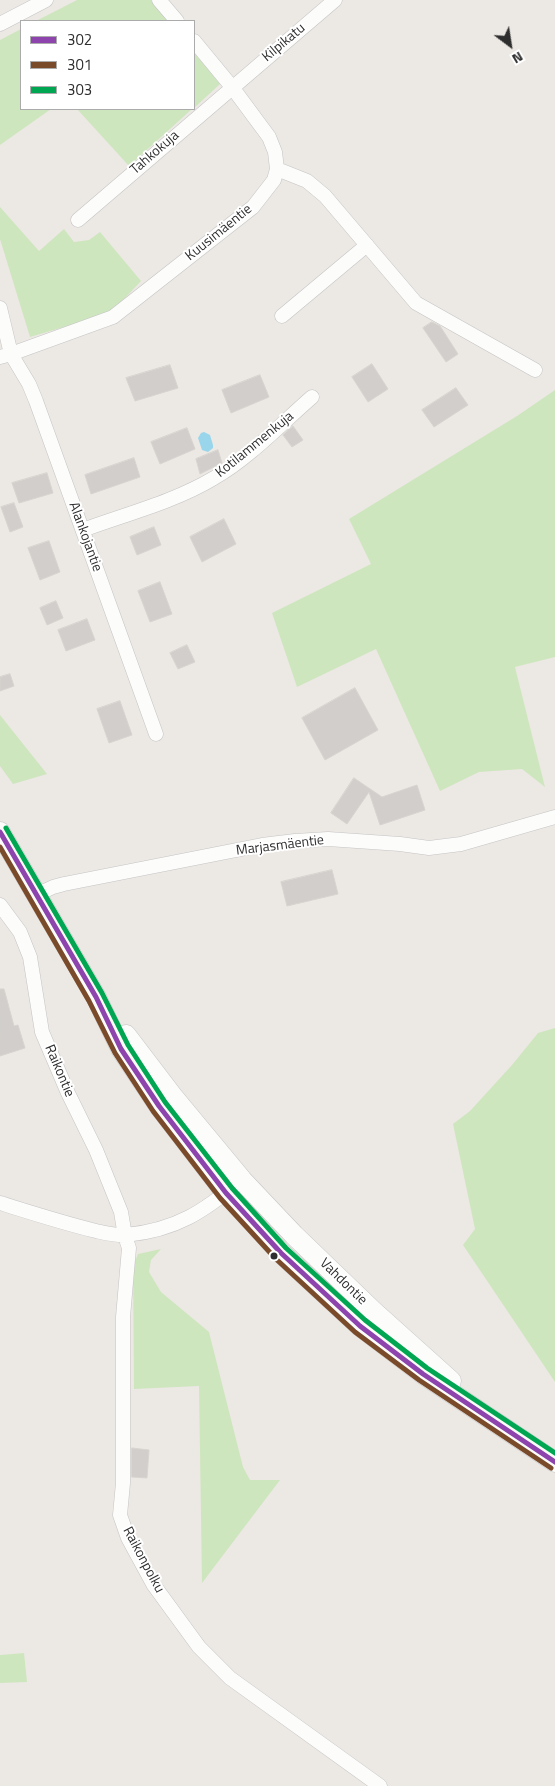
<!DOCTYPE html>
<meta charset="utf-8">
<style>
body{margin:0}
#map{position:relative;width:555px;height:1786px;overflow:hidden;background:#ece8e4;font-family:"Titillium Web",sans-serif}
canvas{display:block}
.legend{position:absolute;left:20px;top:20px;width:175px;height:90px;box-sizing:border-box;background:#fff;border:1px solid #ababab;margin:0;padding:6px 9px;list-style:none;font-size:15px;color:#2e2e2e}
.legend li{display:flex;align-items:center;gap:10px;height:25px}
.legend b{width:25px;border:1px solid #ababab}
.north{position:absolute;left:485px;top:20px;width:50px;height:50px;-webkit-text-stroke:4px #fff;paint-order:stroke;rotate:149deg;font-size:14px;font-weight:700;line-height:20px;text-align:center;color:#2e2e2e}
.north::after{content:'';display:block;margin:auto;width:18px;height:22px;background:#2e2e2e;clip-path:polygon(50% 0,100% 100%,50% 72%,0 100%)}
</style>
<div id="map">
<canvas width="555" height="1786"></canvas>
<ul class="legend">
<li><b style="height:6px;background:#8e44ad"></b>302</li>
<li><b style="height:6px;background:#7a4b2a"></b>301</li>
<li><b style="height:6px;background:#00a651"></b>303</li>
</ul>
<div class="north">N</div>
</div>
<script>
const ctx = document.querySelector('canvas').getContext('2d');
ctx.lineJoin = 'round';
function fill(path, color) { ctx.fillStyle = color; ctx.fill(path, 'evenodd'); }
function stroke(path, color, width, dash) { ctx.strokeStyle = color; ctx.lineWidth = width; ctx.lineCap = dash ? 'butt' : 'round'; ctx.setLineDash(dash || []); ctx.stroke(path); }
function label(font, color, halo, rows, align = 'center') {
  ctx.font = font + ' "Titillium Web",sans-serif'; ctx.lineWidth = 4; ctx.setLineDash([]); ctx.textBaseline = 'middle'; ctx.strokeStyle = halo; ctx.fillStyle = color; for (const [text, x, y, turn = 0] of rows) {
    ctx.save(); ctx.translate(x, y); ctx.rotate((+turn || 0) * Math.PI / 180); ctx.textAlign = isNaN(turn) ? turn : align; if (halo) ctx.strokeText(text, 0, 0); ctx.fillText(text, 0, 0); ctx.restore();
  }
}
const green = new Path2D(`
 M77,0H151L168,21H36Z
 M21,29V109H51L0,145V40Z
 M194,52L220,84L194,108Z
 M77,109H192L129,166Z
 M0,207L39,251L64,229L74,242L89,240L100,232L141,281L111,313L30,337L0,239Z
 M555,390V657L515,667L545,787L522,769L479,772L440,791L376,649L297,687L272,613L371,564L349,519L517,416Z
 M0,715L47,774L13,784L0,766Z
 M555,1028V1382L463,1245L475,1229L453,1124L470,1111L512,1065L538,1033Z
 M161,1249L151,1260L149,1272L161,1292L209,1332L243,1467L250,1480H280L202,1583L199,1386L134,1389L133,1266L138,1254Z
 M24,1653L27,1682L0,1683V1655Z`);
const water = new Path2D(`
 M204,432L210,435L213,445V448L208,452L202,450L198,438L201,433Z`);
const building = new Path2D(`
 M432,322L440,326L458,354L446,362L423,328Z
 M372,364L388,389L368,402L352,377Z
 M170,365L178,388L135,401L126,378Z
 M260,375L269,397L231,413L222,390Z
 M456,388L468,405L434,427L422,410Z
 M293,426L303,440L292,447L283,435Z
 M187,428L195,449L160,464L151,442Z
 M218,450L222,463L200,474L196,459Z
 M134,458L140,477L91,494L85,475Z
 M47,473L53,493L19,503L12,483Z
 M14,503L23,527L10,532L1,507Z
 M224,519L236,544L202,562L190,537Z
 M154,527L161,545L137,555L130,537Z
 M49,541L60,572L40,580L28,548Z
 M160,582L172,614L150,622L138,591Z
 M56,601L63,618L47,625L40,608Z
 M87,619L95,640L66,651L58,630Z
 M187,645L195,662L178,669L170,653Z
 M10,674L14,686L0,691V677Z
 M355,688L378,730L325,760L302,718Z
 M120,701L132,735L109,743L97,709Z
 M354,778L382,797L417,785L425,810L380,825L369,792L347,824L331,813Z
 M332,870L338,894L287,906L281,882Z
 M0,989H4L14,1026L18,1025L25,1048L0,1056Z
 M132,1448L149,1450L147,1478L132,1477Z`);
const street = new Path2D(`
 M159,0L177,21
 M0,24L46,0
 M277,169L307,181L325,196L416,303L535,370
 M78,220L335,0
 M0,308L11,354L113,317L253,207L274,180L277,169L275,152L269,137L232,87L194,41
 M282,316L367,245
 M0,357L11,354L29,384L36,401L156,734
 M83,530C126,514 174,502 214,478C248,459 282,423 312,397
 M36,895L53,887L64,884L262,845L295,841L328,839L400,844L429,848L461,844L555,817
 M0,905L20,932L30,957L42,1032L68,1093L96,1150L121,1212L125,1236L129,1248L123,1317V1483L120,1515L128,1538L153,1584L199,1647L230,1678L380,1786
 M0,1203C32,1213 63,1223 96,1231C105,1233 117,1236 126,1235C177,1230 204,1211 242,1180`);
const secondary = new Path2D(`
 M0,832L96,997L121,1049L159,1106L226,1193L281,1253L360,1326L423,1374L555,1462
 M126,1035L174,1098L242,1180L294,1235L373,1311L451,1381`);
const bus1 = new Path2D(`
 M0,832L96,997L121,1049L159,1106L226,1193L281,1253L360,1326L423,1374L555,1462`);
const bus2 = new Path2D(`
 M0,847L89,1001L115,1053L153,1111L220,1198L276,1259L355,1332L419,1380L551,1468`);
const bus3 = new Path2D(`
 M6,828L102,993L128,1045L165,1102L232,1188L286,1248L365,1320L427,1368L555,1453`);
const markers = [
 [274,1256,4.5,"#2e2e2e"]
];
const streetNames = [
 ["Kilpikatu",284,43,-40],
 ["Tahkokuja",155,153,-41],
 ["Kuusimäentie",219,233,-39],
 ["Kotilammenkuja",255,445,-39],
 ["Alankojantie",85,537,70],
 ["Marjasmäentie",280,846,-7],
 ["Raikontie",59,1071,67],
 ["Vahdontie",343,1282,44],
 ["Raikonpolku",143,1560,62]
];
fill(green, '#cee6be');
fill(water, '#99d6ec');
fill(building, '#d1cecb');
stroke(building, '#d7d4d0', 1);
stroke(street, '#c5c4c5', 15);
stroke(secondary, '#c5c4c5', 21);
stroke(street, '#fcfcfb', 14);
stroke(secondary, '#fcfcfb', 20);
stroke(bus1, '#8e44ad', 5);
stroke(bus2, '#7a4b2a', 5);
stroke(bus3, '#00a651', 5);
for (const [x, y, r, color] of markers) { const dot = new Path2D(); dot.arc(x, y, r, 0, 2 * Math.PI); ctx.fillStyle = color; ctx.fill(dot); stroke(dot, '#fff', 2); }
label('14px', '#2e2e2e', '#fff', streetNames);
</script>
